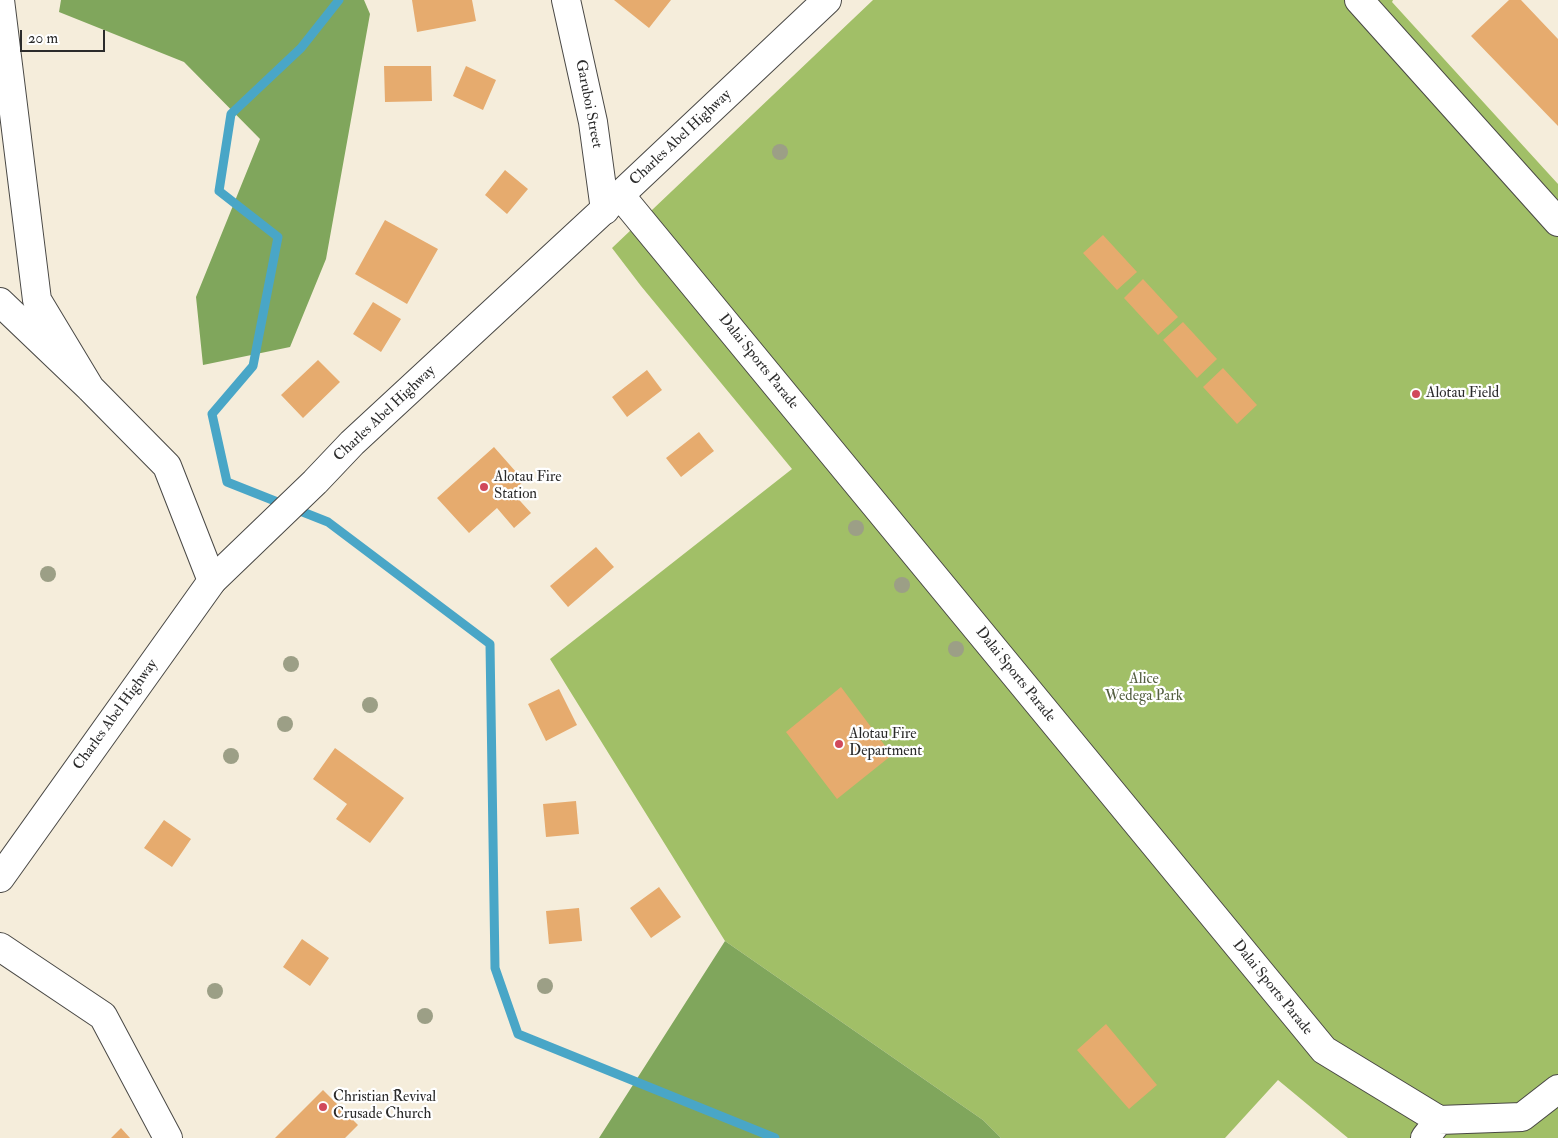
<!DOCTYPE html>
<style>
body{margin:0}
#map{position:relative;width:1558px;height:1138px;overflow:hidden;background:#f5eddb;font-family:"IM FELL Double Pica",serif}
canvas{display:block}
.scale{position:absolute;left:20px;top:30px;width:85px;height:22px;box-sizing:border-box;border:2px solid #2b2b2b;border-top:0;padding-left:6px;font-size:15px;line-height:18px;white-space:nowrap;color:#2b2b2b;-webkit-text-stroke:4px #fff;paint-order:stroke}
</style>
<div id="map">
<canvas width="1558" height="1138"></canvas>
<div class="scale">20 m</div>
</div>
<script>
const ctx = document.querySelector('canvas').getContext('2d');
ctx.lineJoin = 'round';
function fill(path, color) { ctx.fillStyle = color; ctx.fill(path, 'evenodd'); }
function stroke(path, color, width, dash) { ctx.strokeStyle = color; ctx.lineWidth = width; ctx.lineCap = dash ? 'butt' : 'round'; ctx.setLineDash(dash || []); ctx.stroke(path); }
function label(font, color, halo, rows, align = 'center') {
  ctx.font = font + ' "IM FELL Double Pica",serif'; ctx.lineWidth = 4.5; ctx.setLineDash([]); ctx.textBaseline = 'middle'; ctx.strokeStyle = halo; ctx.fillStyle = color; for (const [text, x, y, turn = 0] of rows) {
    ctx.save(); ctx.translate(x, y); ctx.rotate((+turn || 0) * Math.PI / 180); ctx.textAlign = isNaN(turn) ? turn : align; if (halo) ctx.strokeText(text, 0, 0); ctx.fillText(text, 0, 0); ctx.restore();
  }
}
const green = new Path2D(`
 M873,0H1393L1392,2L1558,184V1138H1348L1278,1080L1225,1138H1001L983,1120L725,941L550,659L792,469L641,286L612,248Z`);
const forest = new Path2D(`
 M61,0H364L370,14L326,259L290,347L203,365L196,297L260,139L184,62L59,12Z
 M725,941L983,1120L1001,1138H599Z`);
const stream = new Path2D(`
 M339,0L301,48L231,114L219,191L278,237L253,366L212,414L227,482L328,522L490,644L495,968L518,1034L775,1138`);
const building = new Path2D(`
 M412,0H472L476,21L417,32Z
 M614,0H671L649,28Z
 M1509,0H1521L1558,39V126L1471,36Z
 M384,66H431L432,101L385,102Z
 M466,66L496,80L483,110L453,96Z
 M505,170L528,189L507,214L485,195Z
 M385,220L438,249L407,304L355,274Z
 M1103,235L1137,272L1117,290L1083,253Z
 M1143,279L1178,317L1158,335L1124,298Z
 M373,302L401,319L381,352L353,334Z
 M1183,322L1217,359L1197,378L1163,340Z
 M318,360L340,382L303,418L281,395Z
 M1223,368L1257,405L1237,424L1203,387Z
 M647,370L662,390L627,417L612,397Z
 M699,432L714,451L681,477L666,458Z
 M494,447L524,481L512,492L531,513L514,528L497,508L469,533L437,498Z
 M596,547L614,567L568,607L550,586Z
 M841,687L892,755L837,799L786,732Z
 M559,689L577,725L546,741L528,704Z
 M335,748L404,798L370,843L336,819L347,804L313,779Z
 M576,801L579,834L546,837L543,804Z
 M164,820L191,839L172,867L144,848Z
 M659,887L681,917L651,938L630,908Z
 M579,908L582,941L549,944L546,911Z
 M302,939L329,958L310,986L283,967Z
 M1106,1024L1157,1085L1129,1109L1077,1050Z
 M323,1090L358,1125L345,1138H275Z
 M121,1128L130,1138H111Z`);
const minor = new Path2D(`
 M0,0L37,300L90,388
 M566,0L593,122L605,210
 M1359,0L1558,222
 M620,195L1324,1050L1439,1120
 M0,302L90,388L167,466L212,581
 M0,947L103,1016L168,1138
 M1425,1138L1439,1120L1522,1117L1558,1089`);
const major = new Path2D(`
 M0,878L212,581L315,482L352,443L620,195L827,0`);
const trees = [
 [780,152],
 [856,528],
 [48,574],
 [902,585],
 [956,649],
 [291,664],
 [370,705],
 [285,724],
 [231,756],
 [545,986],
 [215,991],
 [425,1016]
];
const markers = [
 [1416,394,5,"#d1495b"],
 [484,487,5,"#d1495b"],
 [839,744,5,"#d1495b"],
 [323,1107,5,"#d1495b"]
];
const streetNames = [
 ["Garuboi Street",588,104,79],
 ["Charles Abel Highway",681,138,-43],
 ["Dalai Sports Parade",758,362,51],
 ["Charles Abel Highway",385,414,-43],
 ["Dalai Sports Parade",1015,675,51],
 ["Charles Abel Highway",116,715,-54],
 ["Dalai Sports Parade",1272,988,51]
];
const poiNames = [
 ["Alotau Field",1426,394],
 ["Alotau Fire",494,478],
 ["Station",494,495],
 ["Alotau Fire",849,735],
 ["Department",849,752],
 ["Christian Revival",333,1098],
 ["Crusade Church",333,1115]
];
const parkNames = [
 ["Alice",1144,680],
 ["Wedega Park",1144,697]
];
fill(green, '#a1bf67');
fill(forest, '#80a65c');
stroke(stream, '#49a6c7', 9);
fill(building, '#e6ab6e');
stroke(minor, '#494845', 30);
stroke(major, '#494845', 30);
stroke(minor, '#fff', 28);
stroke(major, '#fff', 28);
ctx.fillStyle = '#9c9f86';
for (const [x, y] of trees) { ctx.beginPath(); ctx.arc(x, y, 8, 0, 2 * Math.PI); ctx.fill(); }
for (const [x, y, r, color] of markers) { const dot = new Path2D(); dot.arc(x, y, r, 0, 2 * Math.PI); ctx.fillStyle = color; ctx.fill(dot); stroke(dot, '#fff', 2); }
label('15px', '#2b2b2b', '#fff', streetNames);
label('15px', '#2b2b2b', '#fff', poiNames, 'left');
label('15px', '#545f40', '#fff', parkNames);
</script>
